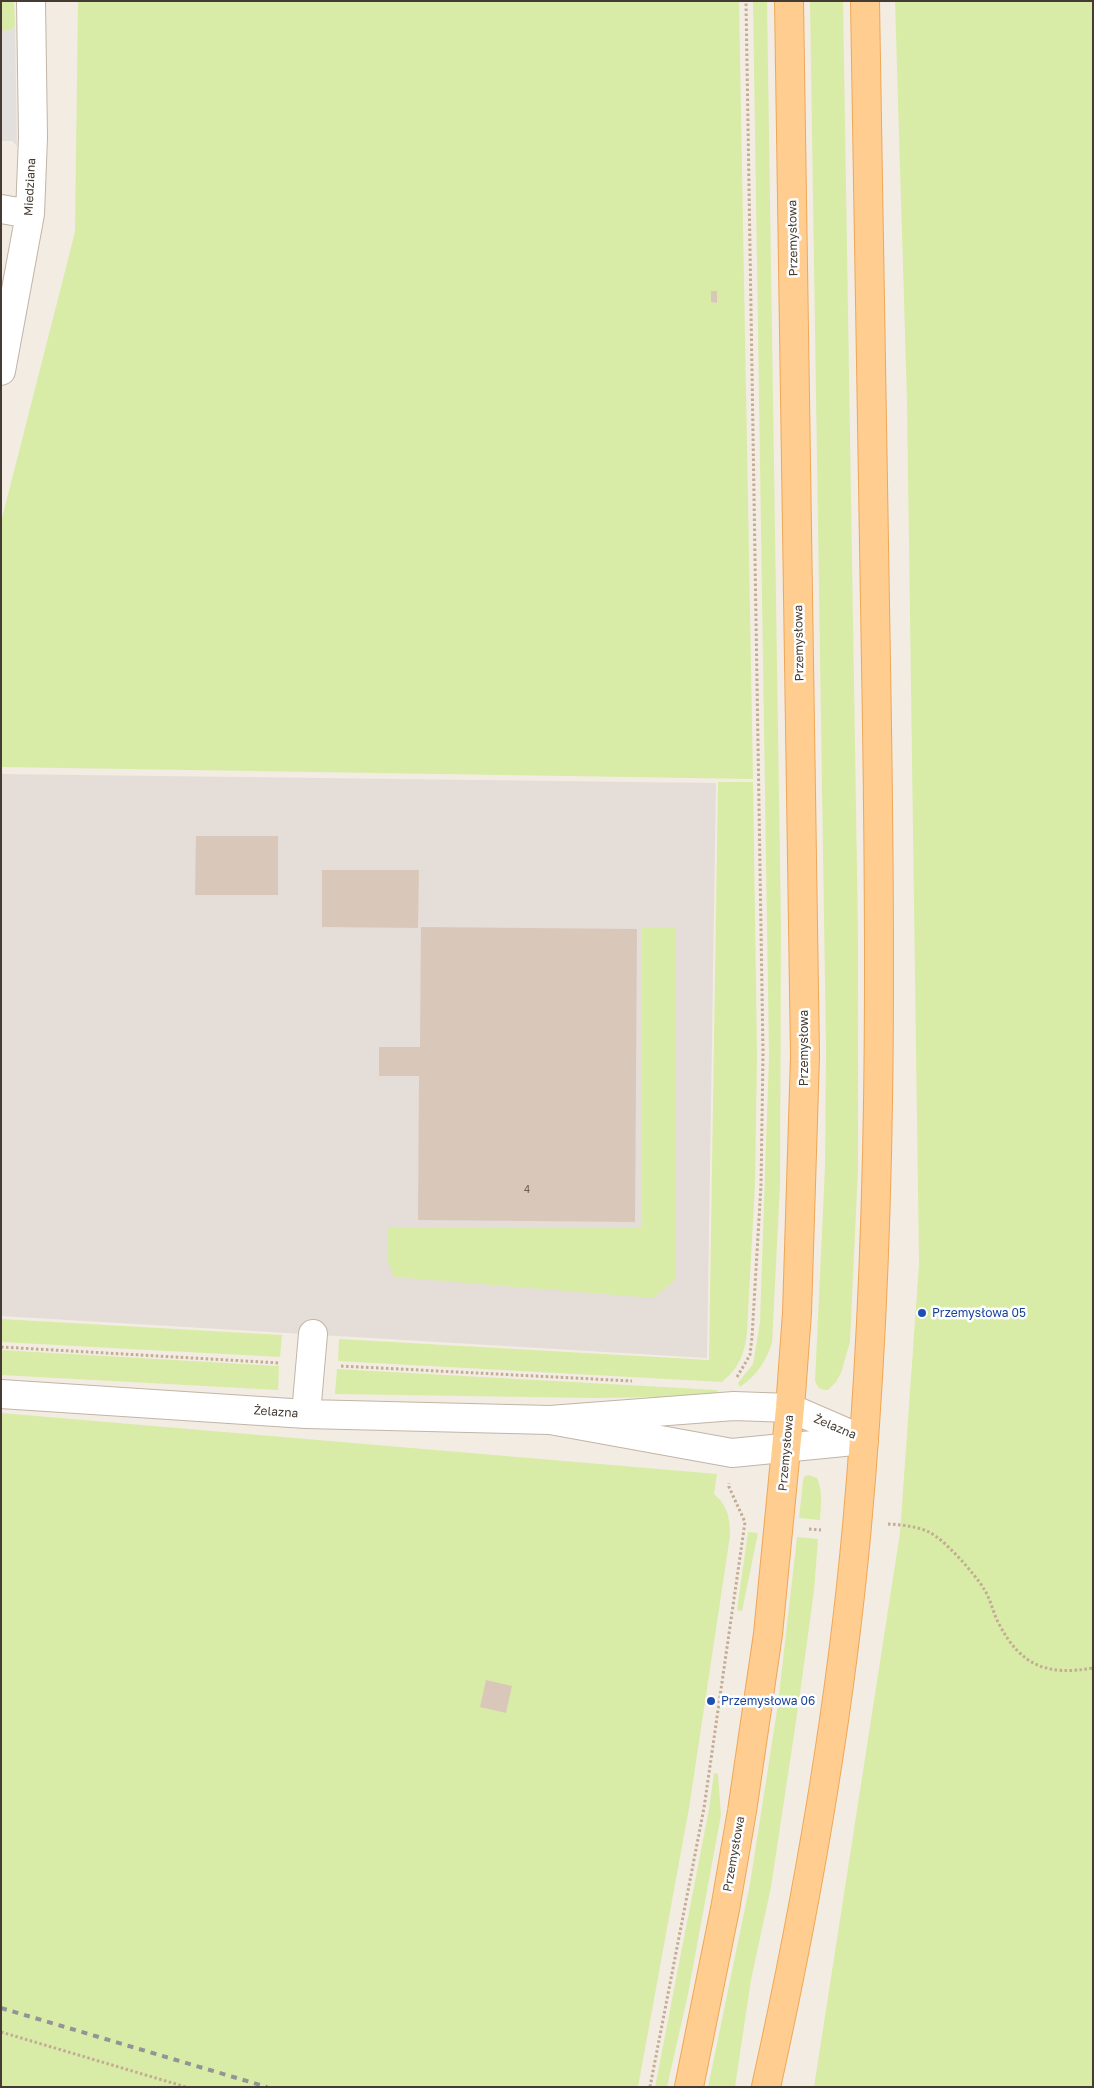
<!DOCTYPE html>
<meta charset="utf-8">
<style>
body{margin:0}
#map{position:relative;width:1094px;height:2088px;overflow:hidden;background:#f3ece3;font-family:"Golos Text",sans-serif}
canvas{display:block}
.frame{position:absolute;inset:0;border:2px solid #453b32;pointer-events:none}
</style>
<div id="map">
<canvas width="1094" height="2088"></canvas>
<div class="frame"></div>
</div>
<script>
const ctx = document.querySelector('canvas').getContext('2d');
ctx.lineJoin = 'round';
function fill(path, color) { ctx.fillStyle = color; ctx.fill(path, 'evenodd'); }
function stroke(path, color, width, dash) { ctx.strokeStyle = color; ctx.lineWidth = width; ctx.lineCap = dash ? 'butt' : 'round'; ctx.setLineDash(dash || []); ctx.stroke(path); }
function label(font, color, halo, rows, align = 'center') {
  ctx.font = font + ' "Golos Text",sans-serif'; ctx.lineWidth = 5; ctx.setLineDash([]); ctx.textBaseline = 'middle'; ctx.strokeStyle = halo; ctx.fillStyle = color; for (const [text, x, y, turn = 0] of rows) {
    ctx.save(); ctx.translate(x, y); ctx.rotate((+turn || 0) * Math.PI / 180); ctx.textAlign = isNaN(turn) ? turn : align; if (halo) ctx.strokeText(text, 0, 0); ctx.fillText(text, 0, 0); ctx.restore();
  }
}
const industrial = new Path2D(`
 M1,774L716,783L707,1358L1,1316Z`);
const green = new Path2D(`
 M1,1H14L15,26L10,31L1,30Z
 M78,1H739L753,779L1,767V522L75,232Z
 M753,1H767L781,929L780,1185L772,1343C766,1362 756,1376 740,1387L738,1383L753,1364L760,1322L769,1056Z
 M810,1H843L858,932V1168L850,1342L841,1373L836,1382L828,1390C820,1390 818,1388 815,1381L825,1168L826,1048Z
 M895,1H1093V2087H814L900,1533L919,1264L907,401Z
 M718,782H753L757,1055L755,1184L747,1332C745,1353 739,1368 722,1382L338,1361L339,1339L709,1360Z
 M642,928H675V1280L653,1298L394,1277L387,1259L388,1227L642,1228Z
 M1,1319L282,1335L280,1357L1,1342Z
 M1,1350L279,1366L278,1390L1,1375Z
 M337,1369L717,1390L719,1396L595,1398L335,1394Z
 M1,1413L717,1474L714,1494C728,1506 730,1518 730,1536L689,1808L638,2087H1Z
 M808,1475L817,1478C823,1491 821,1506 820,1520L799,1518L803,1481L804,1477Z
 M748,1532L758,1533L742,1611L737,1610Z
 M797,1537L818,1539L814,1591L798,1708L771,1887L751,1980L735,2087H708L750,1884L778,1704Z
 M714,1773L718,1774L721,1815L688,1994L667,2087H655L709,1809Z`);
const parking = new Path2D(`
 M15,26L17,146L12,141H1V30L10,31Z`);
const building = new Path2D(`
 M711,291H717V303L711,302Z
 M196,836H278V895H195Z
 M322,870H419L418,928L322,927Z
 M421,927L637,929L635,1222L418,1220L419,1076H379V1047H420Z
 M486,1680L512,1686L506,1713L480,1707Z`);
const path = new Path2D(`
 M1,1347L280,1363
 M341,1366L632,1381
 M737,1377L750,1355L752,1337L761,1185L763,1053L746,1
 M888,1524C902,1525 916,1526 929,1532C944,1539 975,1574 984,1589C991,1600 993,1613 999,1624C1021,1666 1047,1676 1093,1668
 M809,1529L821,1530
 M1,2032L186,2087
 M650,2087L704,1808L745,1522L729,1487V1483`);
const minor = new Path2D(`
 M1,209L30,214
 M1,371L30,214L33,137L31,1
 M1,1394L306,1414L550,1420
 M734,1406L790,1408L864,1440L732,1453L550,1420Z
 M306,1414L313,1334`);
const major = new Path2D(`
 M689,2087L725,1909L742,1811L768,1634L790,1408L797,1313L805,1056L789,1
 M766,2087C807,1902 840,1715 857,1526C883,1239 881,952 876,664C872,443 869,222 865,1`);
const rail = new Path2D(`
 M1,2008L267,2087`);
const markers = [
 [922,1313,5,"#1a4fb4"],
 [711,1701,5,"#1a4fb4"]
];
const numberNames = [
 ["4",527,1190]
];
const streetNames = [
 ["Miedziana",30,187,-87],
 ["Przemysłowa",793,238,-91],
 ["Przemysłowa",799,643,-91],
 ["Przemysłowa",804,1048,-90],
 ["Żelazna",276,1412,4],
 ["Żelazna",835,1427,23],
 ["Przemysłowa",786,1453,-85],
 ["Przemysłowa",734,1854,-80]
];
const transitNames = [
 ["Przemysłowa 05",932,1313],
 ["Przemysłowa 06",721,1701]
];
fill(industrial, '#e5ddd8');
fill(green, '#d8eca7');
fill(parking, '#e3dfdc');
fill(building, '#d9c8ba');
stroke(minor, '#c2b4a7', 30);
stroke(major, '#efa755', 30);
stroke(path, '#c3ab94', 3, [2.5, 2.5]);
stroke(minor, '#fff', 28);
stroke(major, '#ffcd90', 28);
stroke(rail, '#949494', 4, [6, 6]);
for (const [x, y, r, color] of markers) { const dot = new Path2D(); dot.arc(x, y, r, 0, 2 * Math.PI); ctx.fillStyle = color; ctx.fill(dot); stroke(dot, '#fff', 2); }
label('10px', '#6a5e54', null, numberNames);
label('12px', '#453b32', '#fff', streetNames);
label('12px', '#164399', '#fff', transitNames, 'left');
</script>
